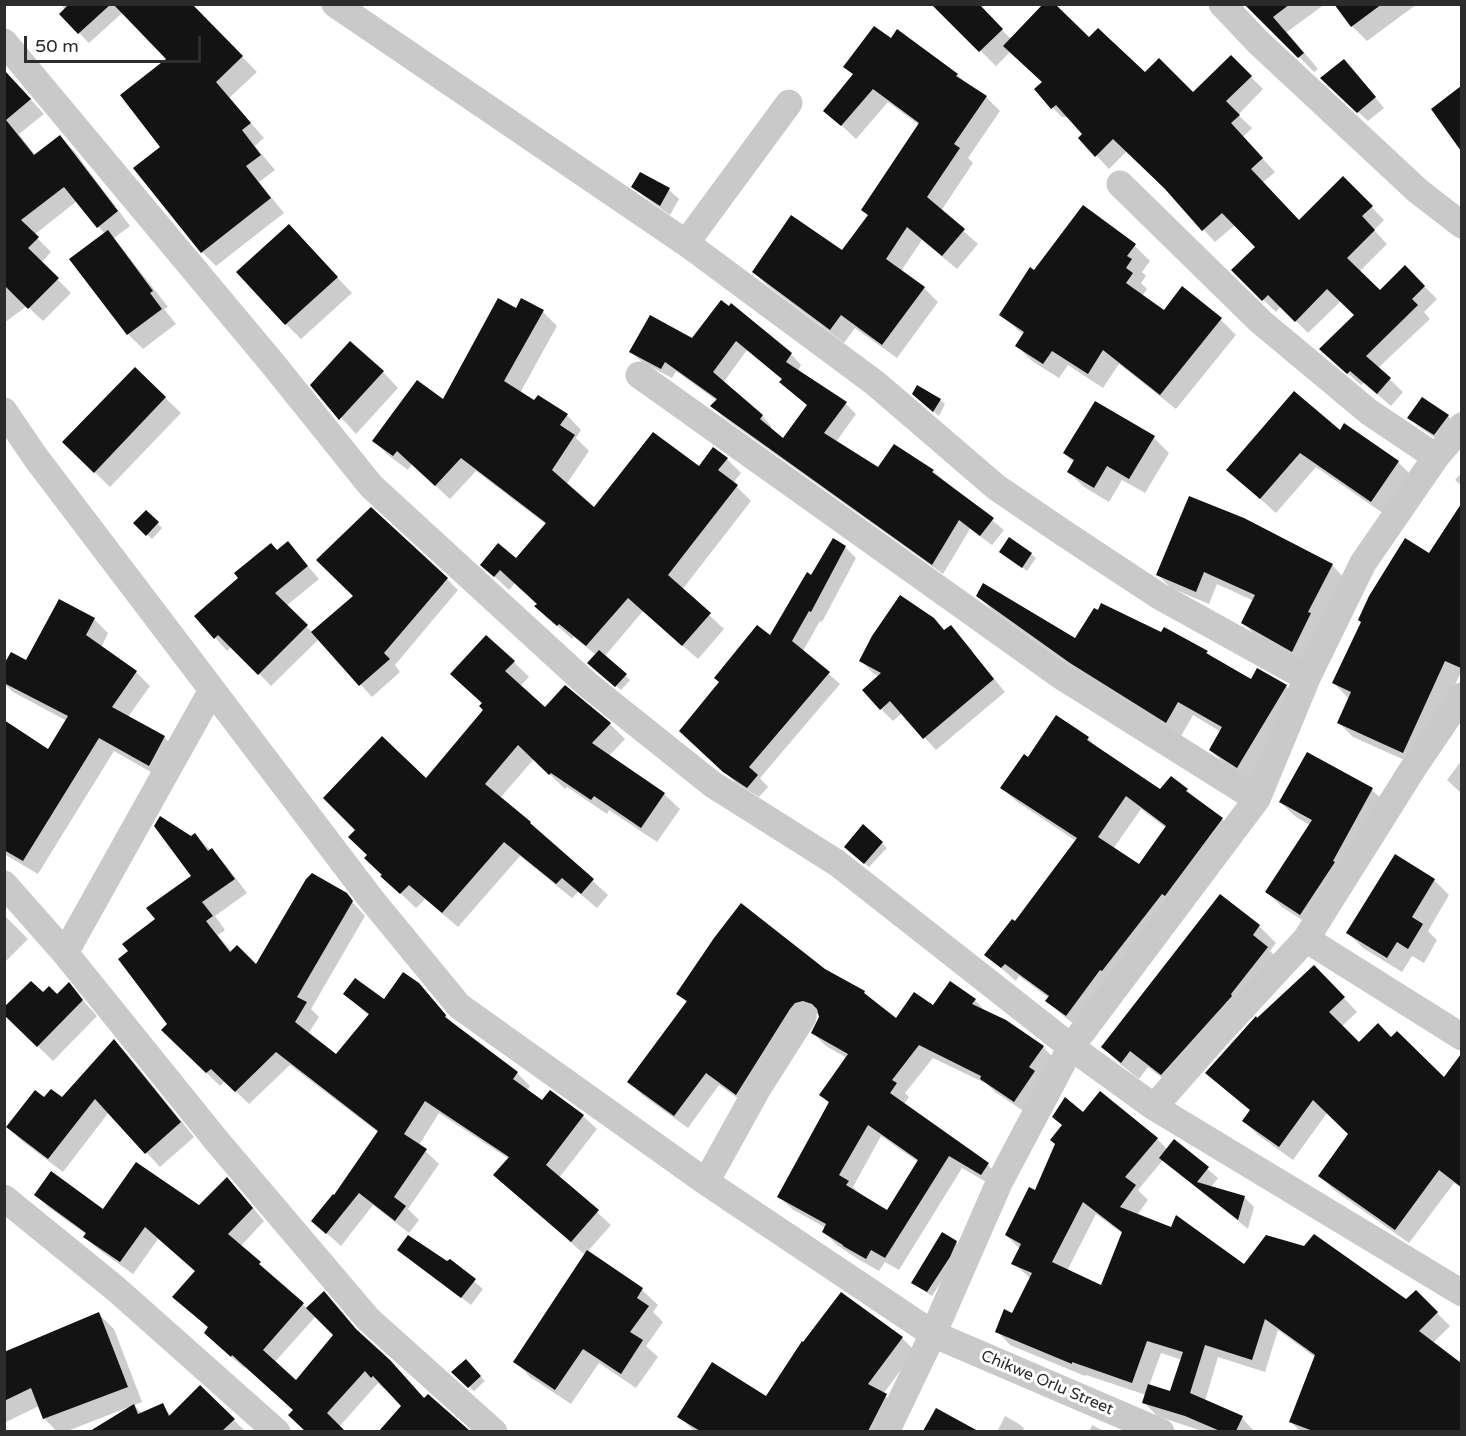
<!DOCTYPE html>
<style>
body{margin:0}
#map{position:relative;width:1466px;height:1436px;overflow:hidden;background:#fff;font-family:"Varela Round",sans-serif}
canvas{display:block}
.frame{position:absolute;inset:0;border:6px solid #2c2c2c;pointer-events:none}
.scale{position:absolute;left:24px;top:36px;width:177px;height:27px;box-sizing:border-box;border:3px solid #2c2c2c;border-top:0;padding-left:8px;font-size:18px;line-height:21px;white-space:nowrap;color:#2c2c2c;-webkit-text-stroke:4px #fff;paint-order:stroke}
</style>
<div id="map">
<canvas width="1466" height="1436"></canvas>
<div class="frame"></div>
<div class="scale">50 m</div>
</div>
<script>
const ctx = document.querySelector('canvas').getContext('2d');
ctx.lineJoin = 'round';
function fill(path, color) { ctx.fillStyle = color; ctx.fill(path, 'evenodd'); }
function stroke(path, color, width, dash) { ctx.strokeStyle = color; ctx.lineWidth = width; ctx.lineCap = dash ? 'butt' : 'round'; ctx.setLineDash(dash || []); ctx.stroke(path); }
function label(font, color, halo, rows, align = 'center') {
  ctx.font = font + ' "Varela Round",sans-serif'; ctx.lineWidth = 6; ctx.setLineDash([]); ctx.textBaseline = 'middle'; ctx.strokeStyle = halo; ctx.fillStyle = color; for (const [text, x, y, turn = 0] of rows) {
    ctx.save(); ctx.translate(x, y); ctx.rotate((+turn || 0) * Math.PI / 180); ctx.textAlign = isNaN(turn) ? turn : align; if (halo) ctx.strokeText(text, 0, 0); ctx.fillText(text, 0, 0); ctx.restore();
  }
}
const shadow = new Path2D(`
 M61,4H115L122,13L89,43L61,14L65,10Z
 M191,4L257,72L229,98L264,138L255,146L275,170L259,182L284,213L216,266L202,252L162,147L168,59Z
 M933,4H984L980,8L1011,39L1089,40L1145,75L1193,94L1231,57L1263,89L1238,115L1252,128L1243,137L1275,172L1262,183L1299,222L1343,178L1384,220L1374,230L1387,244L1359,272L1380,292L1405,267L1437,299L1424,312L1430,319L1378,368L1403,392L1391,406L1364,383L1361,385L1321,350L1356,315L1341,301L1308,333L1281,306L1276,312L1233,270L1257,247L1235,225L1215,242L1168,191L1127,151L1109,169L1080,138L1084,134L1069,117H1062L1049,104L1043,83L1011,51L996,66Z
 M1247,4H1325L1287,32L1318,69L1314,72Z
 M1336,4H1417L1367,41L1352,26Z
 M898,31L986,97L1000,111L968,158L973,163L941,211L978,244L957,269L922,240L901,271L924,288L938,302L897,358L855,328L844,343L768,286L754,272L842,252L869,216L862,210L919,125L888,102L856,139L825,110L854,75L845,67L891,40Z
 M4,70L44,114L19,134L36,156L60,137L74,151L130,226L114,238L168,307L164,309L176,324L143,349L128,334L105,234L77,201L34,235L51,252L41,263L71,293L43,321L27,306L4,323Z
 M1353,71L1384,108L1368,121L1332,88Z
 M1462,88V149L1433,109Z
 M640,174L669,190L679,199L670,215L643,196L633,186Z
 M1083,207L1135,246L1150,261L1142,272L1146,276L1141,283L1147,289L1142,296L1164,312L1183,288L1221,320L1236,335L1176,409L1119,364L1103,388L1068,365L1059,378L1032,361L1017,346L1024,335L1000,315Z
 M304,242L352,293L301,339L286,324Z
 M721,302L791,354L801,365L798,371L846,404L856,414L836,442L879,469L933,471L1004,530L992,545L970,529L943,574L723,417L712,406L717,401L676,371L672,378L642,362L631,352L693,340ZM747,350L783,380L781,382L808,406L783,440L770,429L772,427L762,416L723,383Z
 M517,310L543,312L557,326L520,393L535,402L567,415L581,430L576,438L589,451L566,485L594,510L727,459L741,473L733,483L751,501L682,590L724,629L698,659L643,611L604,657L630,680L621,690L594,667L596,655L574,637L572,639L551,620L538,604L515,583L509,590L482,565L516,560L547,525L476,471L450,499L412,464L408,470L388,455L374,441L443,401Z
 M135,369L181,413L110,487L79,457Z
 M383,372L398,388L356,434L312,385Z
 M919,399L940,400L945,404L939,416Z
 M1422,399L1448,416L1458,426L1444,444L1419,427L1409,417Z
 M1095,403L1154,438L1169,453L1145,493L1122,480L1109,502L1084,487L1069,472L1074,463L1064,453Z
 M1340,432L1398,462L1413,477L1387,516L1316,467L1276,513L1228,470Z
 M1462,472V486L1455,480Z
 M1190,498L1332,565L1345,579L1306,664L1256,636L1243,623L1254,601L1217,584L1209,604L1171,588L1158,575Z
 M1462,507V675L1460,674L1418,766L1353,737L1339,723L1348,698L1334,683L1429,555Z
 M146,512L162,528L152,539L135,523Z
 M834,540L845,547L856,558L822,622L820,621L803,651L840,684L760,778L768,787L759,797L736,783L692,742L770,638Z
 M288,543L319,579L286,606L313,633L447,579L458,590L395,665L400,672L372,697L319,639L271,686L232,646L227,651L196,616Z
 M1001,552L1031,554L1036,558L1027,571Z
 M978,596L1076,640L1161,634L1207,652L1215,661L1251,681L1286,686L1300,700L1252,781L1225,764L1210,750L1221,732L1193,715L1181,736L1086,677L992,610Z
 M94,619L108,633L101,648L136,672L150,686L128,717L164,737L178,752L163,779L114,751L38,874L4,854V722L48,751L67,721L13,692L4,684V667L27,662Z
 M951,627L973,651L972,652L1005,692L936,750L902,713L893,721L881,709L879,677L873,673L861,661L945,632Z
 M514,662L529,677L520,686L545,709L610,724L625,739L609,756L664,794L680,809L657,842L609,810L607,814L567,787L565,789L534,759L500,798L530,823L608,895L597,908L578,892L572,898L520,856L458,927L425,899L416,908L398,891L426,780L485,710L483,704L467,689Z
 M1088,738L1101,751L1161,791L1171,778L1222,819L1236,833L1080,1029L1061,1014L1047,1001L1049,998L1019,976L1016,981L986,955L1015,923L1076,841L1016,801L1002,788L1029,759ZM1141,809L1166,828L1139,866L1113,849Z
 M1307,754L1372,790L1388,805L1316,929L1282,907L1267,892L1310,825L1296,817L1280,802Z
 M1462,760V794L1447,780Z
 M863,826L887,848L869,867L850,851Z
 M195,835L225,864L247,893L215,916L225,930L218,935L232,952L256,966L346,895L365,916L311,1009L319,1017L308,1034L336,1056L369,1016L345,994L384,1002L418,984L457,1028L517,1073L530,1086L527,1091L542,1103L583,1116L597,1129L559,1178L611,1225L587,1252L642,1290L658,1305L653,1312L663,1322L646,1346L658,1357L636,1388L599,1363L571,1404L530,1377L515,1361L585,1255L509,1188V1159L439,1113L419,1145L439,1164L408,1209L419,1220L409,1233L373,1205L341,1246L313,1221L334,1197L379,1133L290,1065L249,1104L225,1081L220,1086L163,1030L169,1024L130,952L193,877L191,838Z
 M1434,880L1449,895L1428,931L1437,940L1424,963L1412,956L1402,972L1363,948L1348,933Z
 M1221,896L1259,926L1276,943L1270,951L1284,965L1179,1091L1148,1067L1139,1079L1120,1064L1103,1047Z
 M4,915L28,939L4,963Z
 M824,970L864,992L896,1020L933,1007L975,1000L987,1013L1043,1047L1056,1060L1028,1114L995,1092L987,1084L933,1058L905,1093L909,1097L904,1104L988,1165L1001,1178L995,1187L962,1168L899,1270L885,1262L879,1271L858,1259L837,1245L824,1232L826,1228L792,1209L779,1196L830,1104L821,1095L847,1058L826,1046L813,1033L820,1018L819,1014L808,1016L750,1107L719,1085L688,1128L642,1095L629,1082L687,1003L678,994ZM881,1136L918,1162L888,1212L861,1195L853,1187Z
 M1328,981L1357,1012L1341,1027L1359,1044L1392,1039L1444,1079L1462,1057V1188L1454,1183L1409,1243L1334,1190L1320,1176L1350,1134L1327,1113L1293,1160L1258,1135L1244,1121L1251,1111L1207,1073L1257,1020Z
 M69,985L97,1016L53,1061L4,1013L43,994L57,996Z
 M114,1041L128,1055L194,1137L160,1167L109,1112L63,1172L22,1141L8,1127L44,1099H62Z
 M1083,1114L1157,1139L1168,1150L1175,1142L1218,1178L1211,1187L1244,1197L1254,1207L1248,1229L1163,1160L1138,1190L1148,1200L1137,1215L1244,1266L1406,1301L1416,1292L1450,1326L1433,1343L1458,1362L1462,1356V1432H1301L1291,1422L1316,1358L1278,1330L1265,1372L1218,1357L1205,1401L1242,1418L1255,1432H1205L1157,1416L1144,1402L1146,1395L1086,1375L1085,1376L1010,1345L997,1331L1013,1315L1031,1279L1013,1263L1020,1249L1006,1235L1035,1192ZM1096,1214L1123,1234L1101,1287L1067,1271ZM1161,1353L1182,1360L1171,1393L1149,1386Z
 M239,1191L264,1221L240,1247L308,1309L364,1338L425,1399L428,1396L468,1432H381L403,1406L386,1388L384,1389L378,1383L339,1427L343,1432H307L290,1415L294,1410L246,1367L244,1368L218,1345L209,1329L175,1297L196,1272L158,1239L133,1274L98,1249L85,1237L87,1235L48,1207L36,1194L103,1211L199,1207ZM316,1316L335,1335L296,1382L274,1363Z
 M956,1242L960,1247L954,1262L932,1296L918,1287L913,1282Z
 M399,1250L448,1264L450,1261L483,1289L471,1305Z
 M99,1314L114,1329L142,1402L134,1405L142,1414L163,1407L177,1421L182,1432H93L129,1407L65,1432H57L44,1418L39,1406L4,1423V1354Z
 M902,1338L915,1351L883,1394L899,1408L887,1432H695L679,1416L766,1398Z
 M466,1361L485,1381L474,1391L453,1372Z
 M200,1387L244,1430L242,1432H212L184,1403Z
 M1005,1416L1019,1424L1024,1428L1022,1432H997Z
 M1092,1425L1106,1432H1089Z`);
const building = new Path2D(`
 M69,4H111L78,34L59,14Z
 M113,4H192L243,56L216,82L251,123L242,130L261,155L246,166L271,198L201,253L133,168L160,147L120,95L166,59Z
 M931,4H979L1003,29L979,52Z
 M1043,4H1055L1089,37L1098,28L1145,72L1159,58L1193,92L1231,55L1252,76L1226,101L1240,115L1231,123L1263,158L1251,169L1299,220L1343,176L1373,206L1362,216L1375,230L1347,258L1380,290L1405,265L1425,286L1412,299L1418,305L1366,356L1391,378L1377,394L1350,371L1347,374L1319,349L1354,315L1327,289L1295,322L1268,295L1262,301L1231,270L1255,247L1222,213L1202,231L1165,189L1113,139L1095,157L1078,138L1082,134L1056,105L1051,109L1034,89L1042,82L1003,46Z
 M1244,4H1290L1273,17L1304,53L1298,58Z
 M1334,4H1382L1351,27Z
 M874,26L891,38L897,29L958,74L956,76L987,96L954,144L960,148L927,197L965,229L942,256L907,227L886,259L925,287L882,345L841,315L830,330L752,272L791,215L842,250L868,215L861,210L919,123L873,89L841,126L823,111L853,74L843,67Z
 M1344,59L1376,97L1357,113L1320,78Z
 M4,70L31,99L6,120L34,155L60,135L118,211L97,228L64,187L21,220L39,237L28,248L59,278L28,309L4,285Z
 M1461,86V151L1431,109Z
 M640,172L670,188L660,206L631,187Z
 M1083,205L1136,244L1127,256L1132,259L1126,268L1133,273L1126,283L1164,310L1182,286L1222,318L1160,395L1103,350L1088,374L1052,351L1043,364L1015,346L1024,332L999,315L1030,267L1034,270Z
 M289,224L338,277L285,325L236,272Z
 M108,230L153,291L150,293L162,309L127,335L69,259Z
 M498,298L516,308L521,298L544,310L504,381L534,400L538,395L568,414L560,425L575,435L552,470L594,507L653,432L699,466L713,447L728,458L718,470L738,485L668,575L711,613L682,646L628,598L586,646L559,624L557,626L534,606L537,604L500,570L494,577L480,565L498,543L516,558L546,523L461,458L435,486L397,451L393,456L372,441L417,380L443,399Z
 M721,300L729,306L731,303L792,353L786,362L847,402L824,433L878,467L894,444L934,470L932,472L994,518L980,536L959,520L932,565L710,406L717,399L665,362L661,369L629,352L650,315L692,338ZM736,341L782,379L779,382L807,405L783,438L760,419L763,415L713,372Z
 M350,341L384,371L339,420L310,385Z
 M135,367L166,397L94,473L62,442Z
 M917,385L941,399L933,412L912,394Z
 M1294,391L1340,430L1344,423L1399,461L1371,502L1300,453L1260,499L1226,470Z
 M1422,397L1449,415L1434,435L1407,418Z
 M1095,401L1155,436L1129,479L1107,466L1094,488L1067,472L1074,460L1063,453Z
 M1189,496L1244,518L1333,564L1308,612L1311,613L1292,652L1241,623L1255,595L1204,572L1196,592L1156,575Z
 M1461,504V668L1445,661L1403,753L1337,723L1351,692L1332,683L1361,622L1358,620L1369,596L1405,538L1429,553Z
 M371,507L448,578L384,653L390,659L359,686L311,632L353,596L316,560Z
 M146,510L159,522L146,536L133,523Z
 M1009,537L1032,553L1022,568L999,552Z
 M833,538L846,546L811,612L809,611L792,641L830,672L749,767L758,775L747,788L723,772L679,731L719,682L714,678L757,625L770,635L807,572L811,575Z
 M288,541L308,566L275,593L308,625L258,675L218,635L214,639L194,616L238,578L234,573L271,543L277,550Z
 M983,583L1075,638L1094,608L1098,610L1101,603L1161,632L1164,627L1208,651L1206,653L1251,679L1257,668L1287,685L1237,768L1209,750L1222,727L1178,702L1166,723L1070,663L976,596Z
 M900,595L934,618L944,630L951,625L994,679L923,739L890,701L880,710L862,690L881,673L859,661L872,636Z
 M59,599L95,618L86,635L137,671L112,707L165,736L149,766L99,738L23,861L4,850V720L48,749L68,716L4,683V664L11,652L26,660Z
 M486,635L515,661L505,671L545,707L565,685L611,723L592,743L665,793L641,828L594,796L591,800L551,773L549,775L518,745L485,784L531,822L530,823L594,879L581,894L562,878L556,884L504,842L442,913L409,885L400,894L380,876L382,875L364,858L367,855L348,837L355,830L323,798L382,736L426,778L483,710L479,706L482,703L450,674Z
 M599,650L627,674L615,687L587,663Z
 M1056,715L1089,737L1087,740L1160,789L1171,776L1188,789L1186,791L1223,818L1165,896L1162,894L1102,971L1100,970L1066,1016L1045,1001L1049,996L1005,964L1001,968L984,955L1012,919L1015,921L1077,838L1000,788L1024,754L1028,757ZM1126,796L1166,826L1139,864L1098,837Z
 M1307,752L1373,788L1333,861L1335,862L1300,915L1265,892L1312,820L1279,802Z
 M160,816L191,836L195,833L208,851L212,848L235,879L202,902L213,916L206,921L230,952L237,945L256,964L306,879L312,873L347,893L353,901L297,997L307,1002L295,1022L336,1054L369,1014L343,994L355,978L384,999L403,972L419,983L446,1015L445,1017L518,1072L513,1079L542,1100L550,1090L584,1115L546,1165L599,1210L571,1242L493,1175L509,1157L425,1101L404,1134L427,1149L394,1197L406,1206L395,1221L359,1193L326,1234L311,1221L333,1194L334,1195L378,1131L276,1052L235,1092L211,1069L206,1073L161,1030L167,1024L118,959L128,951L122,944L155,919L146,908L191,876L154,826Z
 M863,824L883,842L864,864L844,847Z
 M1395,854L1435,879L1412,917L1423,924L1408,949L1397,942L1387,958L1346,933Z
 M1220,894L1260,925L1253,935L1268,947L1231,994L1232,996L1161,1075L1130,1051L1121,1063L1101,1047Z
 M741,903L825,969L865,991L864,993L896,1018L914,992L933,1005L950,981L976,999L972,1004L1006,1020L1044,1046L1029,1067L1035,1071L1014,1102L980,1079L981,1076L919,1045L892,1080L897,1083L890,1093L989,1163L981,1175L949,1156L885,1258L871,1250L866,1259L843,1246V1245L822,1232L826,1224L777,1197L829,1102L819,1095L848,1054L811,1033L819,1017L817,1009L812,1004L803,1001L795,1003L790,1009L736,1095L706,1073L674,1116L627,1082L687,1001L676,994L714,938ZM868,1125L918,1160L887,1210L846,1185L849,1181L839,1175Z
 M1314,965L1345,997L1329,1012L1359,1042L1378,1023L1391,1037L1397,1031L1444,1077L1461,1054V1187L1439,1170L1395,1230L1318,1176L1348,1134L1313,1100L1279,1147L1242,1121L1250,1110L1205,1073L1256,1016L1257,1018Z
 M31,981L43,992L49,986L57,994L69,982L83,1000L37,1047L4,1015V1007Z
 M114,1039L181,1122L145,1154L95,1099L48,1159L6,1127L35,1090L44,1097L51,1089L62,1097Z
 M1100,1091L1158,1138L1125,1177L1136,1185L1120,1207L1171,1227L1176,1215L1244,1264L1266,1235L1304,1246L1314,1234L1406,1299L1416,1290L1438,1312L1419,1331L1461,1363V1431H1313L1289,1422L1315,1355L1265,1319L1252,1360L1205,1345L1190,1393L1243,1416L1236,1431H1220L1185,1416L1142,1403L1148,1384L1170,1391L1183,1352L1147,1341L1132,1383L1072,1362V1364L995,1332L1004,1309L1012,1313L1032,1273L1011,1264L1021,1244L1005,1235L1029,1187L1035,1190L1055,1144L1050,1140L1062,1125L1052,1117L1065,1097L1083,1112ZM1083,1202L1122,1232L1101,1285L1052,1262Z
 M1174,1139L1209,1167L1197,1182L1245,1196L1238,1220L1159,1158Z
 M136,1162L199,1205L227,1177L253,1208L228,1234L261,1262L259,1264L304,1303L263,1350L296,1380L333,1335L306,1308L324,1291L356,1329L390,1360L424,1398L428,1394L470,1431H379L401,1406L373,1376L371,1378L365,1371L327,1413L345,1431H305L288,1415L293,1410L232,1355L231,1357L204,1333L208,1327L172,1297L195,1271L145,1227L120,1262L83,1237L86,1233L34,1195L51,1171L103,1209Z
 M942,1232L957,1241L950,1257L927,1292L911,1283Z
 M408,1235L447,1261L450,1259L476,1279L461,1298L397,1250Z
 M587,1250L643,1288L637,1298L649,1306L630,1332L643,1340L621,1374L583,1349L555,1390L513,1362Z
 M841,1292L903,1337L868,1384L887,1394L868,1431H700L677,1417L712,1362L766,1396L802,1341L803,1342Z
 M99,1312L128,1387L43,1419L31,1388L4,1401V1352Z
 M466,1359L481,1376L468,1388L451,1372Z
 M200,1385L235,1419L222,1431H90L134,1404L138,1414L163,1403L169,1416Z
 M936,1408L978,1431H923Z`);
const street = new Path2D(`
 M335,4L686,243L875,383L996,487L1062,532L1159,596L1307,678
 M1222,4L1258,42L1418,191L1462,225
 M4,42L273,364L371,486L588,685L712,784L837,863L1071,1047L1154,1107L1462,1293
 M1120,184L1261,322L1369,412L1436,457
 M686,243L789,103
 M639,375L1061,676L1257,799
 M4,411L36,458L371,899L459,1006L706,1182L933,1334L1161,1432
 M4,884L65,953L216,1140L368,1319L494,1432
 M1306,939L1462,1037
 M65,953L212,690
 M1154,1107L1220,1032L1306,939L1412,770L1462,696
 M706,1182L758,1088L803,1017
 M4,1198L116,1289L277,1432
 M886,1432L933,1334L999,1183L1071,1047L1257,799L1307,678L1363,563L1436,457L1462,426`);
const streetNames = [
 ["Chikwe Orlu Street",1047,1383,23]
];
fill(shadow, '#0003');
fill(building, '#131313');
stroke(street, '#c9c9c9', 27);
label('16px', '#2c2c2c', '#fff', streetNames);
</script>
